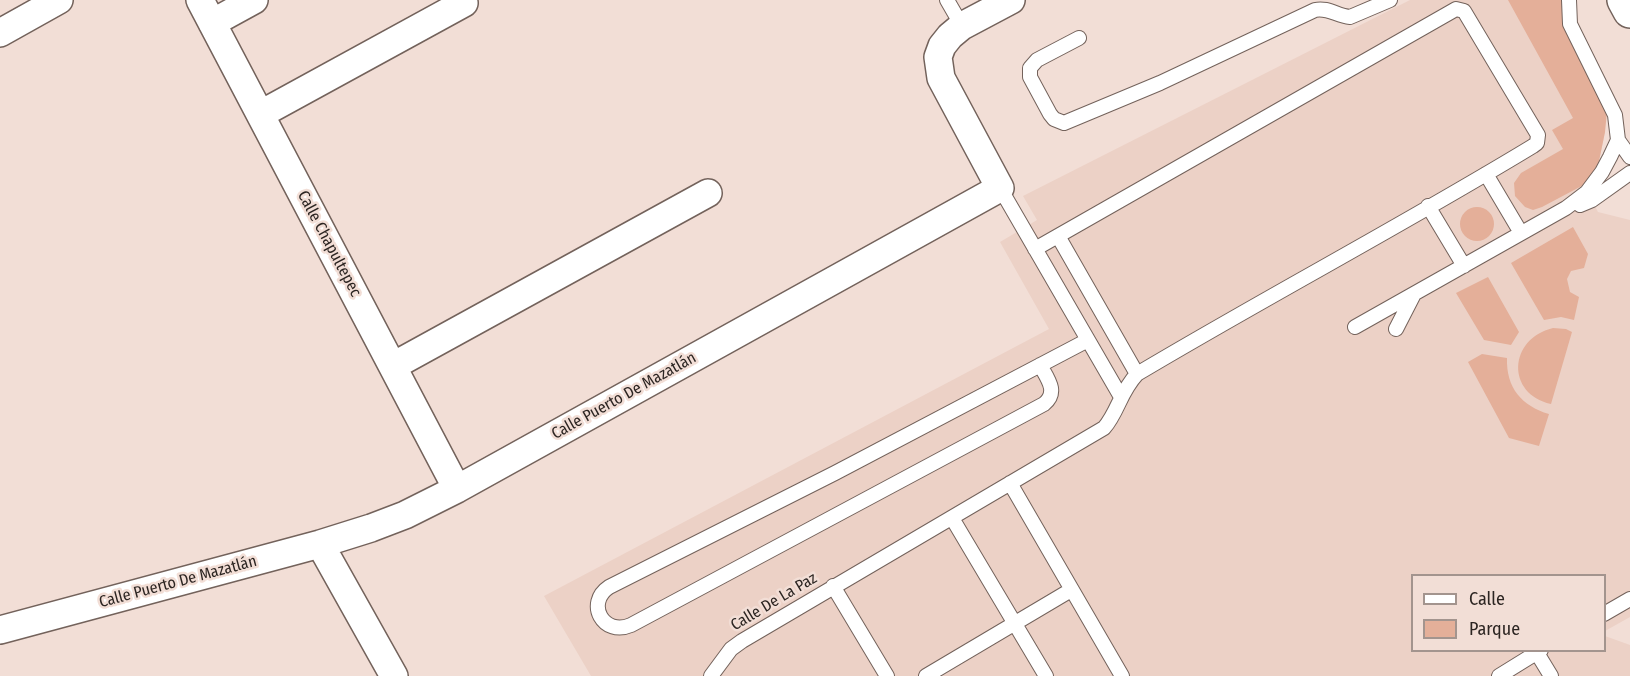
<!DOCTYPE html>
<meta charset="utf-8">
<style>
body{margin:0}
#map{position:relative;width:1630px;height:676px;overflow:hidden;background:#f2ded6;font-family:"Fira Sans Condensed",sans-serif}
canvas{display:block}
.legend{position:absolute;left:1411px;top:574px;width:195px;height:78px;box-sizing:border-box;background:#f2ded6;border:2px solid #a3948e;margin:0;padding:8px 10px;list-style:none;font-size:18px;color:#2c2522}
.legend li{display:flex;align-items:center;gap:12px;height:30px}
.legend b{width:30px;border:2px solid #a3948e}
</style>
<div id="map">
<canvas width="1630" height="676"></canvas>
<ul class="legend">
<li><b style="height:8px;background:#fff"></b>Calle</li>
<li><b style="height:16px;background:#e4af99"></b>Parque</li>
</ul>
</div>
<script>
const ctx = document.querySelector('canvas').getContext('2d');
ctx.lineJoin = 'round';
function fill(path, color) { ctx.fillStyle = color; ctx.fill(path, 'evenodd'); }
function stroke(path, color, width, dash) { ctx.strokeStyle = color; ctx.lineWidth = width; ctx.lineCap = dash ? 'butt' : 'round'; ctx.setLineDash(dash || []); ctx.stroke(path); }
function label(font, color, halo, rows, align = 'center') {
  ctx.font = font + ' "Fira Sans Condensed",sans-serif'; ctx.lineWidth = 5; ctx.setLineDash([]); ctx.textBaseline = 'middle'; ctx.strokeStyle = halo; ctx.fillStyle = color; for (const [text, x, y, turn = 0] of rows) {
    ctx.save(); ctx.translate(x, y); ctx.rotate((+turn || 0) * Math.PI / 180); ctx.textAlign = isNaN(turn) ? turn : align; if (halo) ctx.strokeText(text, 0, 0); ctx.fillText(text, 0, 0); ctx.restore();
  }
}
const built = new Path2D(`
 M1410,0H1564L1565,23L1605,132L1598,166L1584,185L1598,212L1630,220V617L1605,631L1604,576H1412V650H1604L1605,636L1630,645V676H591L544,596L1049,329L1000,242L1037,220L1023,196Z`);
const green = new Path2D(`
 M1508,0H1564L1565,23L1569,38L1607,112L1605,132L1598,166L1591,181L1542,207L1533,210L1525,207L1515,196L1514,183L1521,173L1563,149L1552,130L1573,118Z
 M1460 224a17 17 0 1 1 34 0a17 17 0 1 1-34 0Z
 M1573,227L1588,254L1584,268L1571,271L1567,279L1570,292L1579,297L1574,320L1561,317L1544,320L1511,263Z
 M1488,277L1519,332L1511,345L1484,340L1456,293Z
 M1553,328L1566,329L1572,332L1551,404C1506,394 1508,339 1553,328Z
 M1482,354L1507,358C1506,388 1522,406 1549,414L1539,446L1509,438L1468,362Z`);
const lane = new Path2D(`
 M947,0L962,26
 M1079,38L1037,60L1030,68V77L1050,114L1054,119L1064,123L1160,83L1315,10C1328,7 1337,16 1350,17L1390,0
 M1618,140L1630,157
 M1486,174L1521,233
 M1000,188L1121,397
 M1580,205L1592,200L1630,173
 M1428,206L1464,266
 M1058,236L1137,374
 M1355,327L1566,208L1587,192L1602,172L1610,157L1618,140L1615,115L1570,24L1569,0
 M1396,329L1414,294
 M1040,365C1047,378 1059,392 1044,404L631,625C603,637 585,603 609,587L835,473L1088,340
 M1010,483L1122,676
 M952,518L1046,676
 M833,586L887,676
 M1604,614L1630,599
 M1537,653L1551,676
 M711,676L731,649L742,641L1104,428C1118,412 1120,392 1137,374C1268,296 1403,225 1533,146L1537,143L1538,135L1464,11L1456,9L1035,249
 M926,676L1071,590
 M1499,676L1541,650`);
const street = new Path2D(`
 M200,0L457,489
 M212,23L254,0
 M0,33L59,0
 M261,114L464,3
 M393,366L708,193
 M320,544L394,676
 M0,630L320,544L371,528L405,515L457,489L1000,188L941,78L938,57L942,46L950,36L962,26L1011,0`);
const secondary = new Path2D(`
 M1624,0L1630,11`);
const streetNames = [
 ["Calle Chapultepec",329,244,62],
 ["Calle Puerto De Mazatlán",624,396,-29],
 ["Calle Puerto De Mazatlán",178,582,-15],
 ["Calle De La Paz",774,602,-31]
];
fill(built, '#ecd1c6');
fill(green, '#e4af99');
stroke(lane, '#73625b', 16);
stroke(street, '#73625b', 30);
stroke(secondary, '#73625b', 36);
stroke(lane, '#fff', 14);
stroke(street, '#fff', 27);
stroke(secondary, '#fff', 33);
label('16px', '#2c2522', '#f2ded6', streetNames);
</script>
